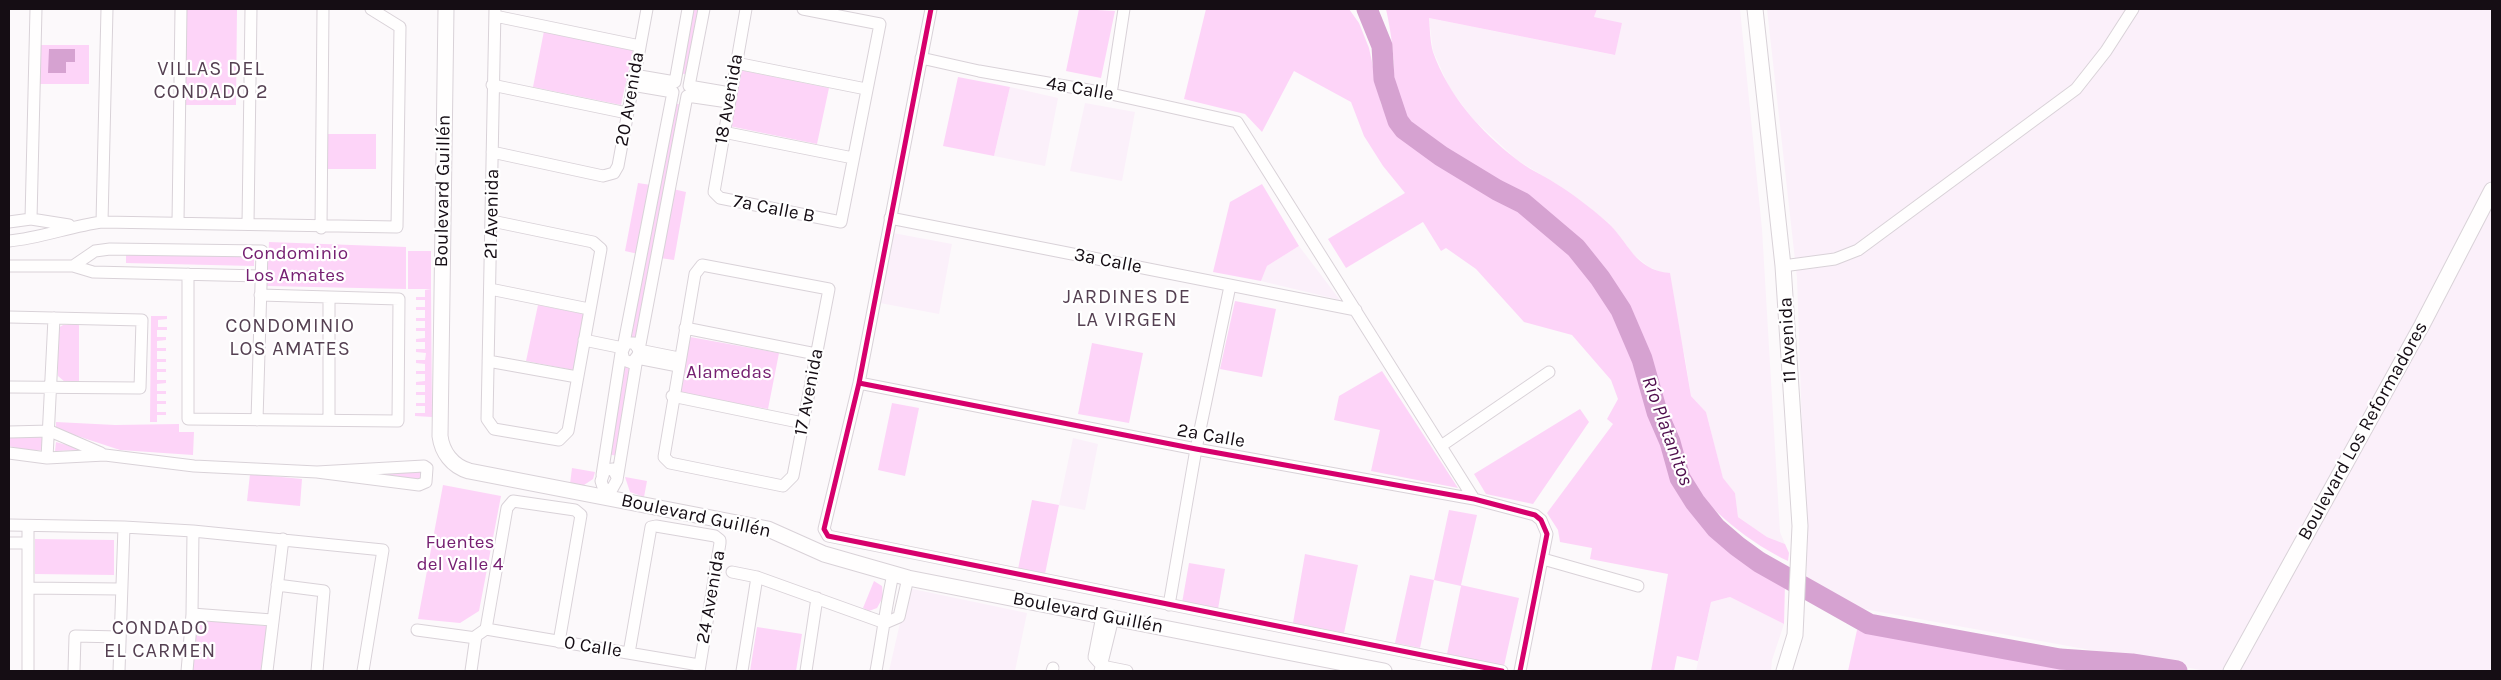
<!DOCTYPE html>
<meta charset="utf-8">
<style>
body{margin:0}
#map{position:relative;width:2501px;height:680px;overflow:hidden;background:#fcf9fb;font-family:Karla,sans-serif}
canvas{display:block}
.frame{position:absolute;inset:0;border:10px solid #150d14;pointer-events:none}
</style>
<div id="map">
<canvas width="2501" height="680"></canvas>
<div class="frame"></div>
</div>
<script>
const ctx = document.querySelector('canvas').getContext('2d');
ctx.lineJoin = 'round';
function fill(path, color) { ctx.fillStyle = color; ctx.fill(path, 'evenodd'); }
function stroke(path, color, width, dash) { ctx.strokeStyle = color; ctx.lineWidth = width; ctx.lineCap = dash ? 'butt' : 'round'; ctx.setLineDash(dash || []); ctx.stroke(path); }
function label(font, color, halo, rows, align = 'center') {
  ctx.font = font + ' Karla,sans-serif'; ctx.lineWidth = 4.5; ctx.setLineDash([]); ctx.textBaseline = 'middle'; ctx.strokeStyle = halo; ctx.fillStyle = color; for (const [text, x, y, turn = 0] of rows) {
    ctx.save(); ctx.translate(x, y); ctx.rotate((+turn || 0) * Math.PI / 180); ctx.textAlign = isNaN(turn) ? turn : align; if (halo) ctx.strokeText(text, 0, 0); ctx.fillText(text, 0, 0); ctx.restore();
  }
}
const built = new Path2D(`
 M1597,9H1740L1762,229L1780,532L1785,544L1767,537L1738,517L1735,493L1723,479L1706,412L1691,396L1685,357L1661,272L1649,267L1629,251L1609,223L1558,185L1517,160L1473,119L1450,89L1433,51L1429,18L1614,55L1594,17Z
 M1767,9H2492V671H2206L1864,609L1861,614L1807,581L1797,278Z
 M1010,87L1058,98L1045,166L994,156Z
 M1085,103L1135,112L1122,181L1070,171Z
 M893,233L952,244L939,314L880,303Z
 M1299,246L1340,300L1261,281L1267,266Z
 M1073,438L1098,444L1085,510L1059,505Z
 M908,588L1027,613L1015,671H889Z
 M1730,597L1784,624L1772,660L1771,671H1696L1711,602Z`);
const green = new Path2D(`
 M183,9H237L236,105H182Z
 M690,9H702L689,75L678,73Z
 M1079,9L1115,11L1101,78L1066,71Z
 M1206,9H1349L1359,23L1369,48L1381,104L1390,123L1411,143L1439,165L1516,210L1563,245L1595,283L1625,333L1652,418L1667,447L1674,482L1695,517L1717,542L1747,564L1785,583L1784,624L1730,597L1711,602L1698,661L1677,656L1674,671H1651L1668,574L1590,559L1592,548L1560,542L1558,530L1547,513L1613,424L1607,419L1618,399L1611,380L1572,335L1524,322L1476,269L1446,248L1441,251L1423,222L1346,268L1328,239L1405,193L1383,166L1364,136L1351,102L1294,71L1262,132L1245,114L1184,99Z
 M1386,9H1597L1594,17L1622,23L1615,55L1429,18C1430,29 1430,42 1433,52C1448,95 1481,132 1516,159C1528,169 1543,175 1555,183C1573,194 1591,208 1607,222C1629,242 1634,270 1670,273L1691,396L1706,412L1723,478L1735,493L1738,517L1767,537L1785,544L1789,553L1788,561C1755,546 1704,508 1687,475C1678,456 1678,436 1667,417C1638,325 1605,249 1520,195C1492,177 1418,140 1403,113C1392,96 1395,73 1393,54C1392,39 1389,23 1386,9Z
 M544,31L633,49L621,105L533,87Z
 M37,45H89V84H37Z
 M740,70L829,88L817,144L729,126Z
 M958,77L1010,87L994,156L943,146Z
 M672,103L684,105L639,339L627,337Z
 M323,134H376V169H324Z
 M638,183L651,185L638,254L625,251Z
 M1262,184L1299,246L1267,266L1261,281L1213,272L1230,202Z
 M673,189L686,192L674,260L660,258Z
 M269,242L406,247V289L267,286Z
 M408,251H431V289H408Z
 M126,253L254,256V266L126,263Z
 M431,289L432,417L415,416V413H425V406H416V403H425V395H416V392H425V385H416V382L425,381V374H416V371H425V364L416,363V360H425L426,353L416,352V349H425V342H416V339L425,338V331H416V328H425V321H416V318H425V310H416V307H425V300H416V297H425V290Z
 M1235,301L1276,309L1262,377L1220,369Z
 M538,305L584,314L573,370L526,361Z
 M151,316H167V319L158,320V327H167V330H157V337H166V340L157,341V348H166V351H157V359H166V362H157V369H166V372H157V380H166V383L157,384V391H166V394H157V401H166V404H157V412H166V415H157V422H150Z
 M79,324V383L65,382L58,376V328L63,325Z
 M690,337L779,353L768,409L679,393Z
 M1092,343L1143,353L1129,423L1078,414Z
 M622,366L633,368L618,456L607,454Z
 M1382,371L1458,488L1371,471L1380,430L1334,420L1339,396Z
 M892,403L919,408L905,476L878,470Z
 M1580,409L1589,422L1533,504L1486,494L1474,474Z
 M56,422L115,425L179,424V432H194L193,455L120,450L56,429Z
 M40,436L43,439L41,450L28,451L9,446V437Z
 M56,442L85,450L55,451Z
 M427,468L419,485L317,472Z
 M572,468L595,472L593,479L584,485L570,484Z
 M250,474L302,479L300,506L247,501Z
 M625,477L647,481L644,497L630,492Z
 M443,485L501,496L479,611L460,623L418,619Z
 M1032,500L1059,505L1045,574L1018,569Z
 M1449,510L1477,515L1461,585L1519,598L1504,666L1447,654L1461,586L1434,580L1420,648L1395,643L1410,575L1434,580Z
 M35,539L114,540V575L35,574Z
 M1305,554L1358,565L1344,633L1293,623Z
 M1189,563L1225,569L1218,609L1182,603Z
 M874,581L882,586L883,597L877,608L869,611L863,608Z
 M196,619L267,626L263,671H191Z
 M757,627L802,634L796,671H750Z
 M1857,630L2102,671H1848Z`);
const water = new Path2D(`
 M49,49H75V62H66V73H48Z`);
const river = new Path2D(`
 M1367,9L1382,46L1384,79L1398,121L1404,129L1441,156L1497,190L1523,203L1576,248L1600,278L1621,310L1642,359L1657,412L1670,442L1680,478L1695,502L1716,528L1737,546L1759,562L1869,624L2060,659L2132,664L2177,671`);
const minor = new Path2D(`
 M704,9L689,86L730,93
 M746,9L714,192L720,198L841,222L880,24L803,9
 M931,9L859,383L824,529L828,536L1502,671
 M495,16L640,46
 M921,58L979,71L1111,94L1237,122L1474,499
 M736,63L866,89
 M634,75L675,82L688,9
 M492,85L627,113
 M1111,94L1124,9
 M723,132L853,158
 M492,152L603,176L614,173L618,166L647,9
 M890,218L1356,310
 M31,219L36,9
 M492,221L593,242L601,249L568,431L559,440L494,429L487,419L495,9
 M9,222L31,219L69,225
 M102,222L107,9
 M178,222L181,9
 M248,224L251,9
 M321,228L323,9
 M9,241C41,238 71,226 102,222L397,227L400,27L371,9
 M702,265L829,289L793,476L783,486L670,463L664,457L695,274Z
 M9,266H73L93,272L261,276
 M73,266L95,251L110,249L262,251L257,420
 M1783,266L1835,259L1858,250L2076,89L2106,51L2133,9
 M188,274V419L398,421L399,299L260,295
 M490,289L589,309
 M9,317L142,320L140,388L9,387
 M685,328L816,354
 M584,340L623,348L673,92L632,85
 M639,350L634,343H626L622,352L624,360L632,363L638,355L687,96L728,102
 M639,350L679,358
 M488,361L577,377
 M859,383L1196,449L1474,499L1535,515L1541,520L1547,534L1520,671
 M672,396L803,423
 M329,420V297
 M9,432L50,431L101,453
 M1441,446L1549,372
 M9,453L47,458L105,455L194,466L317,472L419,485L426,482L427,468L424,466L317,472
 M47,458L54,318
 M602,475L621,353
 M617,477L613,469L605,470L601,481L603,487L607,490L612,489L617,480L637,358L678,366
 M9,525L124,527L193,531L383,550L363,671
 M9,543H28
 M1543,559L1638,586
 M732,572L757,577L885,623L899,617L908,578
 M277,585L324,591L317,671
 M28,588L120,589
 M1169,605L1196,449L1230,286
 M192,614L272,620
 M1102,616L1094,657L1102,666
 M486,629L699,665
 M417,630L476,638
 M629,653L651,527L656,526L715,536L720,540V543L699,671
 M1102,666L1127,671
 M28,671V526
 M74,671L75,636L120,637
 M119,671L124,527
 M187,671L192,614L193,531
 M267,671L283,539
 M471,671L476,636L486,629L507,508L513,501L575,510L581,515L559,642
 M742,671L757,577
 M806,671L817,598
 M876,671C882,638 886,606 893,574
 M1052,671L1053,668
 M1100,671L1113,618`);
const secondary = new Path2D(`
 M446,9L440,436C442,452 452,466 469,471L768,529L824,554L908,578L1384,671
 M1755,9L1783,266L1800,526L1795,635L1784,671
 M2231,671L2422,325L2492,190`);
const cycleway = new Path2D(`
 M931,9L859,383L824,529L828,536L1502,671
 M859,383L1196,449L1474,499L1535,515L1541,520L1547,534L1520,671`);
const streetNames = [
 ["4a Calle",1080,89,10],
 ["20 Avenida",630,99,-80],
 ["18 Avenida",729,99,-80],
 ["Boulevard Guillén",443,191,-89],
 ["7a Calle B",774,209,11],
 ["21 Avenida",492,214,-89],
 ["3a Calle",1108,261,11],
 ["11 Avenida",1788,340,-93],
 ["17 Avenida",809,392,-79],
 ["Boulevard Los Reformadores",2363,431,-61],
 ["2a Calle",1211,436,10],
 ["Boulevard Guillén",696,516,12],
 ["24 Avenida",711,597,-80],
 ["Boulevard Guillén",1088,613,11],
 ["0 Calle",593,647,9]
];
const parkNames = [
 ["Condominio",295,254],
 ["Los Amates",295,276],
 ["Alamedas",729,373],
 ["Fuentes",460,543],
 ["del Valle 4",460,565]
];
const neighbourhoodNames = [
 ["VILLAS DEL",211,69],
 ["CONDADO 2",211,92],
 ["JARDINES DE",1127,297],
 ["LA VIRGEN",1127,320],
 ["CONDOMINIO",290,326],
 ["LOS AMATES",290,349],
 ["CONDADO",160,628],
 ["EL CARMEN",160,651]
];
const waterNames = [
 ["Río Platanitos",1667,431,70]
];
fill(built, '#fbf0fa');
fill(green, '#fdd4f8');
fill(water, '#d6a2d1');
stroke(river, '#d6a2d1', 21);
stroke(minor, '#d9d2d8', 13);
stroke(secondary, '#d9d2d8', 17);
stroke(minor, '#fffefe', 11);
stroke(secondary, '#fffefe', 15);
stroke(cycleway, '#d6006c', 5);
label('19px', '#150d14', '#fff', streetNames);
label('19px', '#762072', '#fff', parkNames);
ctx.letterSpacing = '1px';
label('20px', '#554052', '#fff', neighbourhoodNames);
ctx.letterSpacing = '0px';
label('italic 20px', '#4e0c4c', '#fff', waterNames);
</script>
